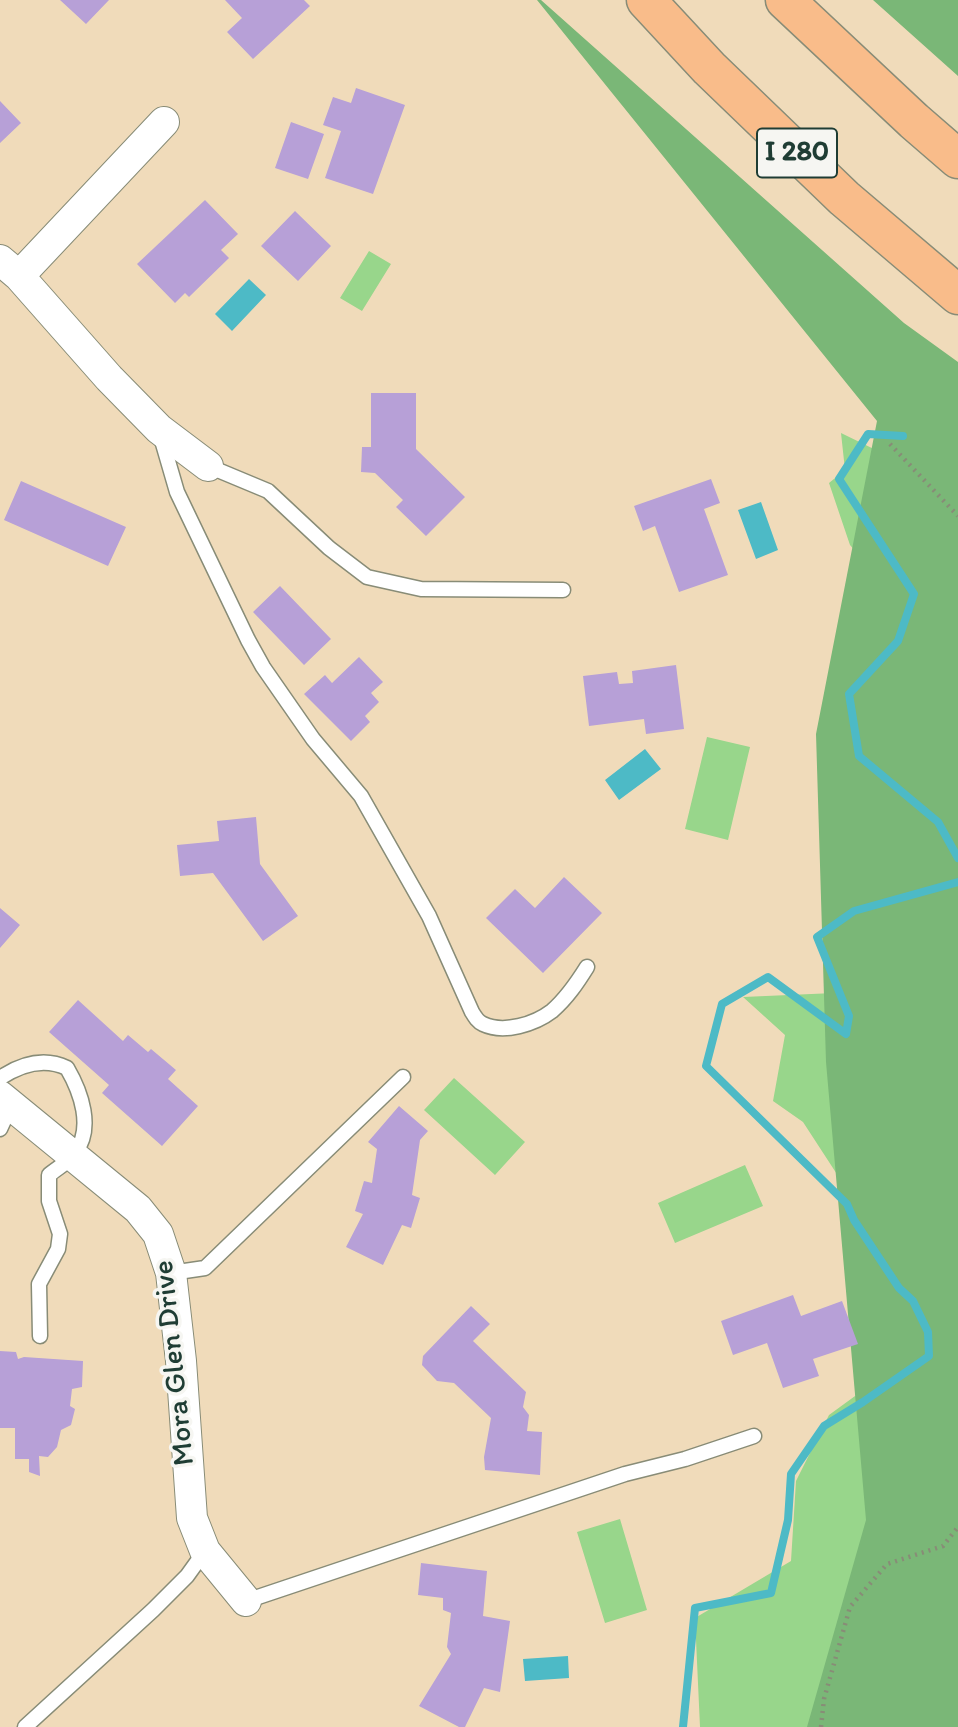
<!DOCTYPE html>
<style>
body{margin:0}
canvas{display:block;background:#f0dbba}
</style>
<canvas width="958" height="1727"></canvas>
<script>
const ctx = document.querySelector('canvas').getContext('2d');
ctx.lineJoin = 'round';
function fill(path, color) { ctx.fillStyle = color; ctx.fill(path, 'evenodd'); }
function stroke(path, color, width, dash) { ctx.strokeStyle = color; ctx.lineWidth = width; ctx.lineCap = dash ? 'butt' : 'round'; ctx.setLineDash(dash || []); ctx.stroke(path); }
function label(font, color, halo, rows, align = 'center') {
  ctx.font = font + ' Itim,sans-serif'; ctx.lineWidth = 7; ctx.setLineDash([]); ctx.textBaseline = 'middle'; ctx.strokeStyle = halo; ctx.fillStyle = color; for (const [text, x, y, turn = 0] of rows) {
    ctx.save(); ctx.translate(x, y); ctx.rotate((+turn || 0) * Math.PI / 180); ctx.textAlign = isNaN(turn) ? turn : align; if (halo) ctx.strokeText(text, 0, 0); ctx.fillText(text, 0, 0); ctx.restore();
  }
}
const green = new Path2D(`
 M369,251L391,264L362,311L340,298Z
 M841,433L958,490V1727H700L695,1618L791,1561L796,1481L829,1415L877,1380L844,1185L803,1122L773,1101L785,1035L743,997L857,992L888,589L850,545L829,483L845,470Z
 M707,737L750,747L728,840L685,829Z
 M454,1078L525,1142L495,1175L424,1110Z
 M745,1165L763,1206L675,1243L658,1203Z
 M620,1519L647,1610L605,1623L577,1532Z`);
const forest = new Path2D(`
 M537,0H541L904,323L958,362V1727H807L866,1520L826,1062L816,734L877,421Z
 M873,0H958V76Z`);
const water = new Path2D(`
 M249,279L266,295L232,331L215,314Z
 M761,502L778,550L756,559L738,510Z
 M645,749L661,769L619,800L605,780Z
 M568,1656L569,1678L525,1681L523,1659Z`);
const stream = new Path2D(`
 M903,436L868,434L839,479L914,594L898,641L849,694L859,756L938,822L958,858
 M683,1727L695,1608L771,1593L788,1520L791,1474L824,1426L863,1402L929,1356L928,1332L913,1301L899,1288L854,1220L847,1204L706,1066L722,1004L768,977L846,1034L849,1016L817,937L854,911L958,882`);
const building = new Path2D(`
 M60,0H109L86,24Z
 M225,0H304L310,6L253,59L227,32L242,18Z
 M356,88L405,105L373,194L325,178L341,131L323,125L333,97L351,103Z
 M0,101L21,123L0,143Z
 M291,122L324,134L308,179L275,168Z
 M205,200L238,234L221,250L229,258L189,297L185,293L175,303L137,264Z
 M295,211L331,246L298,281L261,246Z
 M371,393H416V449L465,497L426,536L396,507L403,500L375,473L361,472L362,447H371Z
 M711,479L720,503L704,509L728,575L679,592L655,526L643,531L634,506Z
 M21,481L126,527L108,566L4,520Z
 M280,586L331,639L304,665L253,612Z
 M359,657L383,682L371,693L379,702L365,716L370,722L351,741L304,694L325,675L332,683Z
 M676,665L684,729L646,734L644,719L589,726L583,676L617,672L619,684L633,683L632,671Z
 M256,817L260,864L298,916L263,941L213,873L180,876L177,845L219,841L217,821Z
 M564,877L602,913L543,973L486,918L515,889L535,908Z
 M0,908L20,925L0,948Z
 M78,1000L123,1041L128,1035L148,1052L151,1049L176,1070L168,1079L198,1106L162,1146L102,1093L109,1085L49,1032Z
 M399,1106L428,1131L420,1140L412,1195L420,1198L411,1228L402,1225L383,1265L346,1247L363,1214L355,1211L364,1181L372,1183L377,1149L368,1142Z
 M793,1295L801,1316L842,1301L858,1344L813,1359L819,1376L783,1388L767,1343L733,1355L721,1321Z
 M471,1306L490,1324L473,1341L526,1392L523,1407L529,1415L527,1431L542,1432L540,1475L485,1470L484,1457L491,1418L454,1383L437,1381L422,1365L423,1356Z
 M0,1351L16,1352L18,1359L24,1357L83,1361L82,1387L72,1389L70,1406L75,1409L71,1425L61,1430L57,1447L48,1457L39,1456L40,1476L29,1472V1459H15V1428H0Z
 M421,1563L487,1571L483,1616L510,1621L500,1692L484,1688L465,1727H459L419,1706L451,1654L447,1647L451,1613L443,1610V1598L418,1595Z`);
const path = new Path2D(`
 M890,444L958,516
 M821,1727L824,1699L850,1607L887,1564L943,1546L958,1527`);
const lane = new Path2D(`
 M161,437L177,492L248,640L263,667L313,739L361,796L429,916L472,1012C475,1017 478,1022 483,1024C504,1034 535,1024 552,1011C567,998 577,983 587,967
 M208,466L268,491L329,548L367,577L421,589L563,590
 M0,1078C21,1064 44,1057 67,1068C81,1092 94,1128 75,1153C69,1162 57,1168 49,1175V1201L60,1234L58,1249L39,1284L40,1336
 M0,1129L11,1105
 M171,1273L205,1268L403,1077
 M246,1601L625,1474L685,1459L754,1436
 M25,1727L153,1610L187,1576L205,1551`);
const street = new Path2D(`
 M0,260L19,276L109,378L159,429L208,466
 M19,276L164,122
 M0,1096L138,1209L158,1234L171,1273L181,1361L192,1518L205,1551L246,1601`);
const highway = new Path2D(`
 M646,0L709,68L844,198L958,295
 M785,0L914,121L958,159`);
const shields = [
 [797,153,80]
];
const shieldNames = [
 ["I 280",797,153]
];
const streetNames = [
 ["Mora Glen Drive",175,1363,-96]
];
fill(green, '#98d68b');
fill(forest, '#7ab777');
fill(water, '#4dbac6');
stroke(stream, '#4dbac6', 8);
fill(building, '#b7a0d7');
stroke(lane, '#888c77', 17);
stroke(street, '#888c77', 32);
stroke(highway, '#888c77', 41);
stroke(path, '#888c77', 4.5, [2, 5]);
stroke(lane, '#fff', 14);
stroke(street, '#fff', 30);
stroke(highway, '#f9bc8a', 38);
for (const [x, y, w] of shields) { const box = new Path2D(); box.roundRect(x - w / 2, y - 24.5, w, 49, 5); ctx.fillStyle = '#f6f6f2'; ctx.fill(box); stroke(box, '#1f3d34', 2); }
label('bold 28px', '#1f3d34', null, shieldNames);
label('30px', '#1f3d34', '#f6f6f2', streetNames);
</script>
